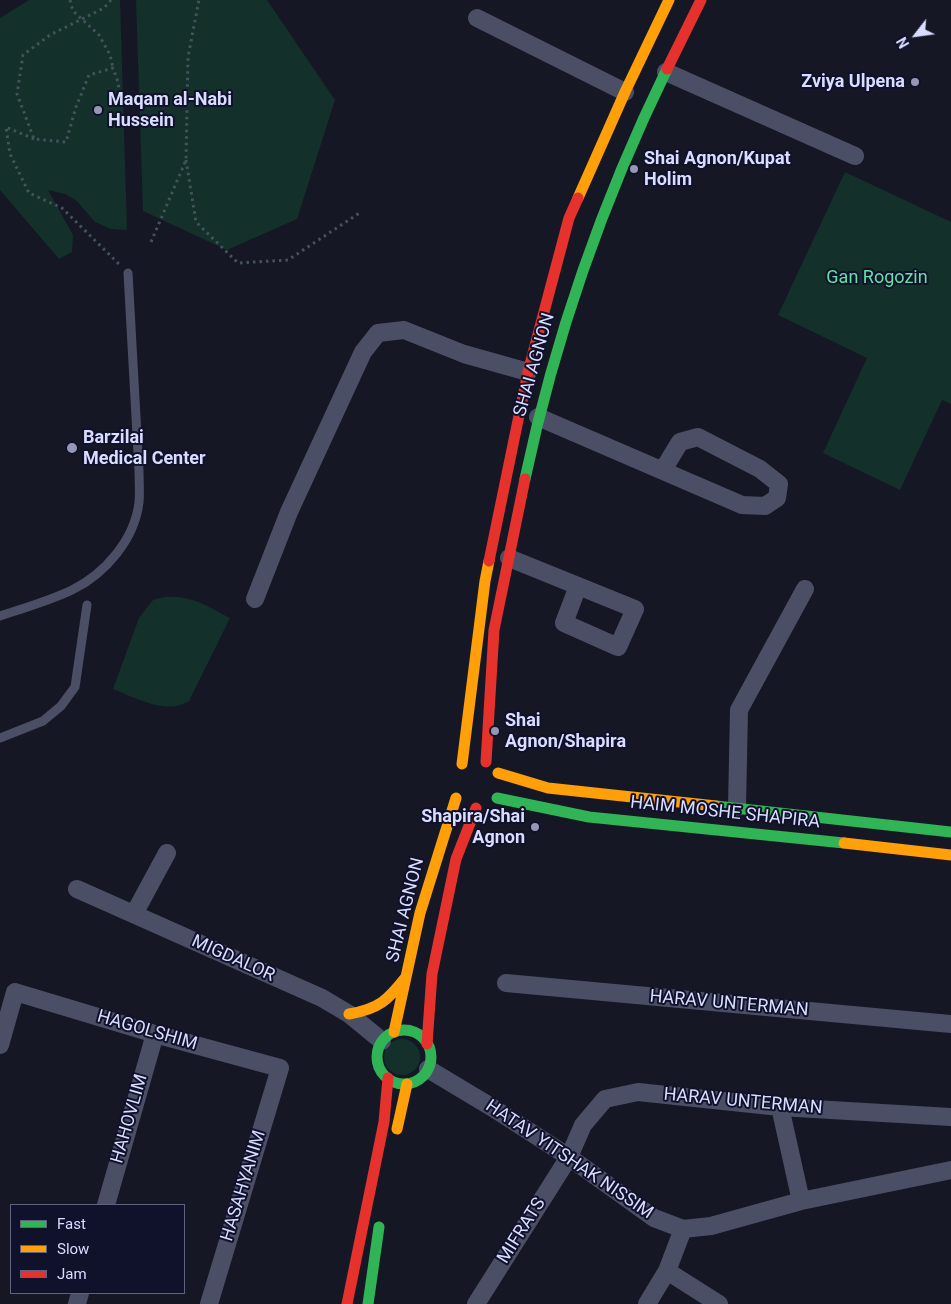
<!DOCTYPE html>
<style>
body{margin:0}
#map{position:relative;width:951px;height:1304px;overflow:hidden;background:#161724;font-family:Roboto,sans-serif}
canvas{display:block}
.legend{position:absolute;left:10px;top:1204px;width:175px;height:90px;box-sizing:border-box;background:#10112a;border:1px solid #60637f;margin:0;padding:6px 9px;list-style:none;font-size:15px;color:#d9ddff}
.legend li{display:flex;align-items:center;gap:10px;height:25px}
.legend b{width:25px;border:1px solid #60637f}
.north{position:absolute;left:891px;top:10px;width:50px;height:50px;-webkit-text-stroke:4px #10112a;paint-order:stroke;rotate:240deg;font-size:14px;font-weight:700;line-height:20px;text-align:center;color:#d9ddff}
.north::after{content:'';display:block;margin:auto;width:18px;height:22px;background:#d9ddff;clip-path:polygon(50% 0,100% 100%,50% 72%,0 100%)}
</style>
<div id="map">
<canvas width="951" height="1304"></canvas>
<ul class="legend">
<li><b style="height:6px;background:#30b455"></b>Fast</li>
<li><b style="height:6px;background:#ff9f0a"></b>Slow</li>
<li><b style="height:6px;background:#e5322d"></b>Jam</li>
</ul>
<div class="north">N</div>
</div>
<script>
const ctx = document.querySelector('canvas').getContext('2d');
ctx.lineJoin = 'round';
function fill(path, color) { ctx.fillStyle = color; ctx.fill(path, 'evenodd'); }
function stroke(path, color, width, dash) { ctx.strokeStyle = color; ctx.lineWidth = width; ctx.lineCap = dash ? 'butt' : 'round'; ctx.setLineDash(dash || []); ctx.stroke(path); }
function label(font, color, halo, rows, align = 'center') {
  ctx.font = font + ' Roboto,sans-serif'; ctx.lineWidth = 4; ctx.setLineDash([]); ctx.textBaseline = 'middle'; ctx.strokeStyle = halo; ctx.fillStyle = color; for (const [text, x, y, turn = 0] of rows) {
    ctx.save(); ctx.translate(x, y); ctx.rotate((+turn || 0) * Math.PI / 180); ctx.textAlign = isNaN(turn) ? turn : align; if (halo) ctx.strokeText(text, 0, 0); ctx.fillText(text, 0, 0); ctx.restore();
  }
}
const green = new Path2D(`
 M29,0H120L127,230L111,229L95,222L77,201L65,194L48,190L73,235L72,252L59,259L0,190V18Z
 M136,0H267L335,100L297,219L227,250L143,211Z
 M845,172L951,222V404L942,400L900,490L823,453L867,358L778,315Z
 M164,597C192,595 207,606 230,618L189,701C167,716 134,697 113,689L139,618L153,600Z
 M384 1057a18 18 0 1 1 36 0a18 18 0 1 1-36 0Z`);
const path = new Path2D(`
 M70,0L73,11L99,35L110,55L113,68
 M111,0L104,8L50,35L23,55L17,94L34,139L66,142L76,107L89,75L113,68L118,82L121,103
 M34,139L6,127L10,154L29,193L62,208L121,266
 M186,160L196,222L238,263L288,260L361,212
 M151,242L186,160L188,57L199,0`);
const lane = new Path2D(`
 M0,616C24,608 49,601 72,590C105,574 135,539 139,502C140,492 139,481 139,471L128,273
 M0,738L43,721L61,706L75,687L87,605`);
const street = new Path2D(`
 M477,18L625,92
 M666,72L855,156
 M538,417L742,505L765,506L777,498L779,484L760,469L698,437L680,442L663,470
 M509,558L635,609L618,647L564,623L578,586
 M255,599L289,512L363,352L378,333L404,330L464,354L528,372
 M737,807L739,710L805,589
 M77,889L322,998L349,1014L382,1041
 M134,914L167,853
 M506,983L951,1024
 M0,1045L15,992L155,1034L280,1068L209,1304
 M428,1069L493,1108L569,1157L654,1218L683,1229L711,1226L801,1201L951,1170
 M780,1107L801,1201
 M106,1205L155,1034
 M667,1271L719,1304
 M77,1304L80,1293
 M476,1304L569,1157L583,1125L605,1099L638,1092L780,1107L951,1117
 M647,1304L667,1271L683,1229`);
const fast = new Path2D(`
 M525,479C555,337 603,200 667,69
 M497,798L589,817L844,843
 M716,806L951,832
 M377 1057a27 27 0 1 1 54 0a27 27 0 1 1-54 0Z
 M368,1304L379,1227`);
const slow = new Path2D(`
 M578,198L625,92L669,0
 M462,764L485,581L489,561
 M498,773L548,788L716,806
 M844,843L951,855
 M349,1014C379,1009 388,1000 406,977
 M394,1032L420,913L456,798
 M397,1129L407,1084`);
const jam = new Path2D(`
 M667,69L701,0
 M489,561L528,372L569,218L578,198
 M486,762L494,630L525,479
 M427,1044L432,974L456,859L476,808
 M347,1304L384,1122L388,1078`);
const markers = [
 [915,82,5,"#9598b2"],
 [98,110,5,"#9598b2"],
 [634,169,5,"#9598b2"],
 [72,448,6,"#9598b2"],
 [495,731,5,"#9598b2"],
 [535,827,5,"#9598b2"]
];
const poiNames = [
 ["Zviya Ulpena",905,82,"right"],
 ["Maqam al-Nabi",108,100],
 ["Hussein",108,121],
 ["Shai Agnon/Kupat",644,159],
 ["Holim",644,180],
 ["Barzilai",83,438],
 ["Medical Center",83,459],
 ["Shai",505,721],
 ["Agnon/Shapira",505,742],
 ["Shapira/Shai",525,817,"right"],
 ["Agnon",525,838,"right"]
];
const parkNames = [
 ["Gan Rogozin",877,278]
];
const streetNames = [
 ["SHAI AGNON",535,365,-74],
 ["HAIM MOSHE SHAPIRA",725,813,6],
 ["SHAI AGNON",406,910,-76],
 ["MIGDALOR",233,959,24],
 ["HARAV UNTERMAN",729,1004,5],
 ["HAGOLSHIM",147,1031,16],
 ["HARAV UNTERMAN",743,1102,5],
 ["HAHOVLIM",130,1119,-74],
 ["HATAV YITSHAK NISSIM",569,1160,34],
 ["HASAHYANIM",244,1186,-73],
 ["MIFRATS",522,1231,-58]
];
fill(green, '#13302b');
stroke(path, '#42535c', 3, [2.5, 4]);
stroke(lane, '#4b4f65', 9);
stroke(street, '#4b4f65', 18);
stroke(fast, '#30b455', 11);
stroke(slow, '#ff9f0a', 11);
stroke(jam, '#e5322d', 11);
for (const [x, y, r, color] of markers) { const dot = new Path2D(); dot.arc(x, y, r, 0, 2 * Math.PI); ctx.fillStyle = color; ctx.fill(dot); stroke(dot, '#10112a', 2); }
label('bold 18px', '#d9ddff', '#10112a', poiNames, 'left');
label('18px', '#62e2a7', '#10112a', parkNames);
label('18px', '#d9ddff', '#10112a', streetNames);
</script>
